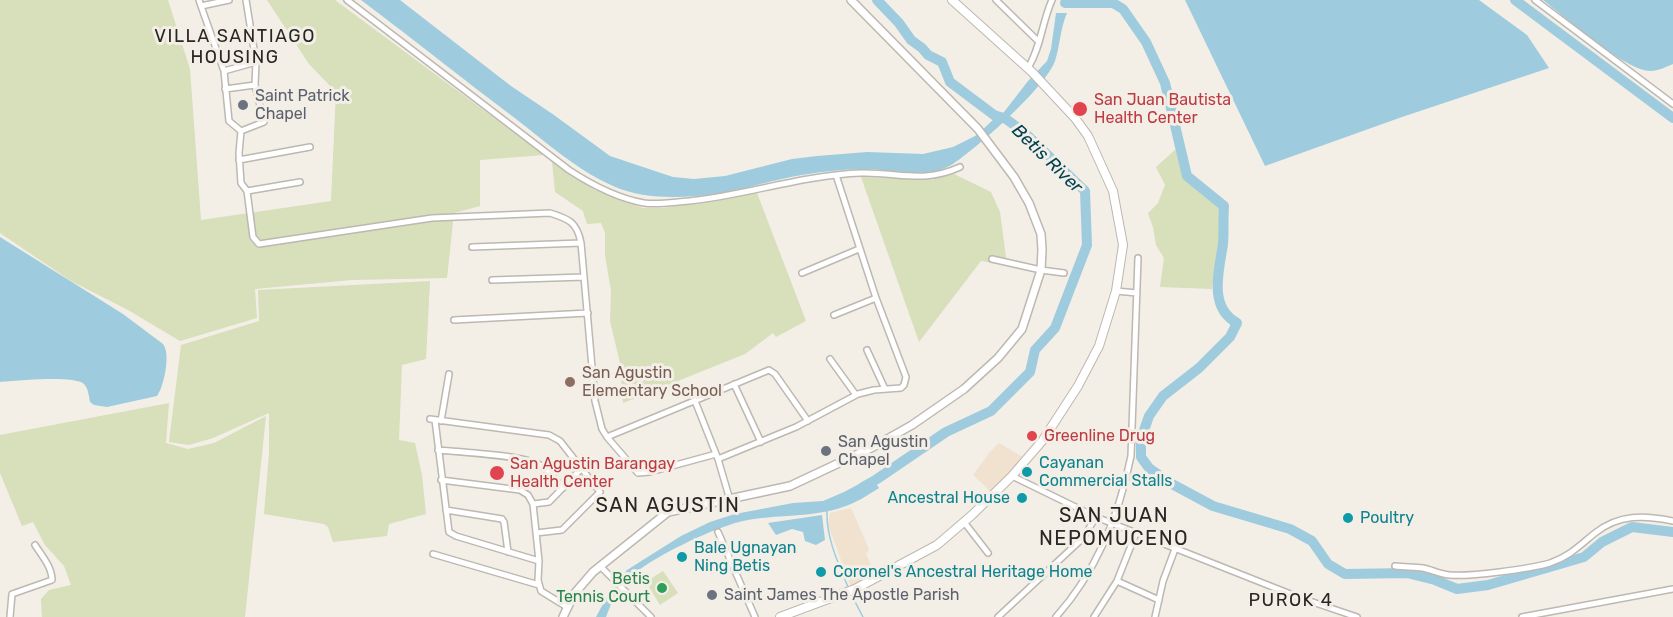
<!DOCTYPE html>
<style>
body{margin:0}
canvas{display:block;background:#f3eee6}
</style>
<canvas width="1673" height="617"></canvas>
<script>
const ctx = document.querySelector('canvas').getContext('2d');
ctx.lineJoin = 'round';
function fill(path, color) { ctx.fillStyle = color; ctx.fill(path, 'evenodd'); }
function stroke(path, color, width, dash) { ctx.strokeStyle = color; ctx.lineWidth = width; ctx.lineCap = dash ? 'butt' : 'round'; ctx.setLineDash(dash || []); ctx.stroke(path); }
function label(font, color, halo, rows, align = 'center') {
  ctx.font = font + ' Rubik,sans-serif'; ctx.lineWidth = 6; ctx.setLineDash([]); ctx.textBaseline = 'middle'; ctx.strokeStyle = halo; ctx.fillStyle = color; for (const [text, x, y, turn = 0] of rows) {
    ctx.save(); ctx.translate(x, y); ctx.rotate((+turn || 0) * Math.PI / 180); ctx.textAlign = isNaN(turn) ? turn : align; if (halo) ctx.strokeText(text, 0, 0); ctx.fillText(text, 0, 0); ctx.restore();
  }
}
const commercial = new Path2D(`
 M999,443L1026,459L992,493L973,475L990,452Z
 M851,508L869,549L866,554L876,575L851,587L828,525L830,513Z`);
const green = new Path2D(`
 M0,0H168L190,69L201,220L331,201L336,92L309,64L267,0H335L544,155L480,160V206L454,213L447,278L352,280L255,289L257,318L180,341L128,310L71,281L0,233Z
 M1176,149L1186,177L1222,207L1220,243L1212,289L1160,287L1164,258L1156,245L1153,227L1148,213L1158,203L1165,185L1156,167Z
 M552,162L595,190L643,208H663L757,193L806,321L776,337L773,333L745,354L623,403L620,363L610,321L611,291L605,255V233L601,223L587,224L583,211L555,192Z
 M954,174L991,192L1000,212L1007,265L981,261L919,342L861,177L932,180Z
 M430,281L426,359L402,365L399,440L415,443L422,475L426,514L389,524L387,536L333,542L328,527L324,524L264,514L269,453V413L213,438L189,445L169,442L181,345L259,321L258,290Z
 M169,403L166,443L188,449L214,443L266,416L245,617H42L41,599L49,590L71,585L64,566L45,545L33,522L22,526L0,473V435Z
 M663,571L678,593L660,605L646,582Z`);
const water = new Path2D(`
 M361,0H400L511,86L554,115L610,156L673,177L694,179L725,176L792,159L817,156L867,152L923,154L953,147L977,135L996,117L1004,112L1028,81L1047,61L1051,49L1056,13H1067C1060,29 1060,46 1055,61C1045,88 977,148 953,164C929,179 895,170 868,169C843,169 816,172 791,177C761,183 729,194 698,196C669,198 640,198 613,186C577,170 547,143 516,119C464,80 413,39 361,0Z
 M1185,0H1479L1527,35L1549,68L1402,117L1265,166Z
 M1543,0H1673V64C1666,67 1658,71 1651,71C1625,71 1565,17 1543,0Z
 M0,237L123,314L163,344C171,353 164,387 157,396L107,407L94,405L90,402C89,396 88,388 84,384C73,375 16,381 0,382Z
 M872,477L879,488C868,495 856,503 843,507C812,518 776,514 743,521C715,527 645,560 626,581C616,591 611,604 606,617H596L612,587L627,570L681,536L710,522L735,514L793,503L823,501L844,492Z
 M822,515L825,540L816,545L805,541L803,532L792,529L776,535L768,523Z`);
const stream = new Path2D(`
 M827,511C826,537 838,563 848,587
 M851,594L863,617`);
const river = new Path2D(`
 M1515,0L1673,118
 M1065,3H1113L1123,9L1146,42L1165,83L1187,176L1224,206C1223,219 1224,232 1223,244C1219,271 1208,307 1237,323L1230,337L1199,368L1163,396L1149,416L1141,439V457L1149,468L1172,484L1213,506L1290,529L1312,541L1328,564L1345,574L1407,573L1435,580L1457,589L1488,585L1584,557L1602,542L1632,527L1673,532
 M863,487L877,479L946,432L991,411L1030,372L1035,350L1055,328L1087,245L1085,191L1024,132L1006,119L994,115L950,82L942,62L928,55L922,48L911,40L899,23L877,0`);
const minor = new Path2D(`
 M199,0L201,6L229,0
 M347,0L569,170C592,185 616,198 644,203C659,205 674,202 689,201C747,195 803,175 861,173C899,172 923,184 960,167
 M996,0L1039,42
 M1535,0L1673,104
 M201,6L224,71L229,121L241,131
 M1028,68C1041,47 1042,22 1052,0
 M224,71L256,62
 M225,89L255,85
 M241,131L239,153L241,183L247,191L253,237L259,244L432,218L550,213C569,219 577,222 581,243L595,401L602,429L607,437L638,473L650,472L716,454
 M241,131L264,122L255,85L256,62L246,0
 M239,160L310,147
 M247,191L300,182
 M472,247L581,243
 M992,259L1041,270L1064,273
 M802,273L859,249
 M492,280L584,277
 M1116,291L1137,293
 M834,315L876,298
 M454,320L588,313
 M867,350L885,389
 M830,359L856,395
 M734,384L761,442
 M695,401L718,459L730,500
 M430,419L549,435L560,441L600,492L562,530L536,533
 M435,420L449,532L456,536L539,561
 M441,421L449,374
 M607,437L769,370L775,374L808,421
 M438,450C459,452 524,455 540,465C549,471 556,480 563,488
 M718,459L796,427L858,394L874,390L901,388L904,385L906,377L876,298L836,175
 M1012,476L1096,517L1298,597L1357,617
 M441,480L520,490L528,495L533,504L539,561L538,580L541,591L567,607
 M533,504L549,502L582,468
 M446,510L502,519L504,522L508,552
 M964,522L988,553
 M718,532L755,617
 M433,554L539,585
 M600,566L651,617
 M1395,566C1404,567 1414,567 1423,568C1432,570 1440,574 1449,575C1470,577 1529,569 1550,563C1570,556 1579,546 1595,533C1619,514 1644,515 1673,521
 M1117,581L1159,600
 M10,617L12,594L52,580C52,567 42,556 35,545
 M998,617L1083,538L1096,517
 M1056,617C1097,571 1119,516 1131,456L1138,258
 M1094,617L1117,581L1136,533
 M1155,617L1163,581L1175,549
 M1522,617L1673,589`);
const tertiary = new Path2D(`
 M563,617L574,594L593,572L668,512L790,486L873,447L912,425L964,389L998,358L1022,329L1041,270L1042,250L1041,234L1029,203L1014,177L978,129L851,0`);
const secondary = new Path2D(`
 M780,617L855,589L937,545L972,515L1012,476L1043,440L1078,386L1099,346L1116,291L1123,245L1113,191L1088,136L1075,118L1032,72L952,0`);
const markers = [
 [243,105,6,"#6b7280"],
 [1080,109,8,"#e0444e"],
 [570,382,6,"#8d6e63"],
 [1032,436,6,"#e0444e"],
 [826,451,6,"#6b7280"],
 [1027,472,6,"#0f9aa8"],
 [497,473,8,"#e0444e"],
 [1022,498,6,"#0f9aa8"],
 [1348,518,6,"#0f9aa8"],
 [682,557,6,"#0f9aa8"],
 [821,572,6,"#0f9aa8"],
 [662,588,6,"#2e9e5b"],
 [712,595,6,"#6b7280"]
];
const worshipNames = [
 ["Saint Patrick",255,96],
 ["Chapel",255,114],
 ["San Agustin",838,442],
 ["Chapel",838,460],
 ["Saint James The Apostle Parish",724,595]
];
const healthNames = [
 ["San Juan Bautista",1094,100],
 ["Health Center",1094,118],
 ["Greenline Drug",1044,436],
 ["San Agustin Barangay",510,464],
 ["Health Center",510,482]
];
const educationNames = [
 ["San Agustin",582,373],
 ["Elementary School",582,391]
];
const cultureNames = [
 ["Cayanan",1039,463],
 ["Commercial Stalls",1039,481],
 ["Ancestral House",1010,498,"right"],
 ["Poultry",1360,518],
 ["Bale Ugnayan",694,548],
 ["Ning Betis",694,566],
 ["Coronel's Ancestral Heritage Home",833,572]
];
const leisureNames = [
 ["Betis",650,579],
 ["Tennis Court",650,597]
];
const neighbourhoodNames = [
 ["VILLA SANTIAGO",235,37],
 ["HOUSING",235,58],
 ["PUROK 4",1291,601]
];
const waterNames = [
 ["Betis River",1047,159,44]
];
const quarterNames = [
 ["SAN AGUSTIN",668,506],
 ["SAN JUAN",1114,516],
 ["NEPOMUCENO",1114,539]
];
fill(commercial, '#f1e2cf');
fill(green, '#d7dfbb');
fill(water, '#9eccde');
stroke(stream, '#9eccde', 1.5);
stroke(river, '#9eccde', 10);
stroke(minor, '#bdb8b1', 8);
stroke(tertiary, '#bdb8b1', 10);
stroke(secondary, '#bdb8b1', 10);
stroke(minor, '#fff', 5);
stroke(tertiary, '#fff', 7);
stroke(secondary, '#fff', 8);
for (const [x, y, r, color] of markers) { const dot = new Path2D(); dot.arc(x, y, r, 0, 2 * Math.PI); ctx.fillStyle = color; ctx.fill(dot); stroke(dot, '#f3eee6', 2); }
label('16px', '#5b616d', '#f3eee6', worshipNames, 'left');
label('16px', '#be3a42', '#f3eee6', healthNames, 'left');
label('16px', '#785e54', '#f3eee6', educationNames, 'left');
label('16px', '#0d838f', '#f3eee6', cultureNames, 'left');
label('16px', '#27864d', '#f3eee6', leisureNames, 'right');
ctx.letterSpacing = '1.5px';
label('18px', '#292724', '#f3eee6', neighbourhoodNames);
ctx.letterSpacing = '0px';
label('italic 18px', '#004154', '#f3eee6', waterNames);
ctx.letterSpacing = '1.5px';
label('20px', '#292724', '#f3eee6', quarterNames);
ctx.letterSpacing = '0px';
</script>
